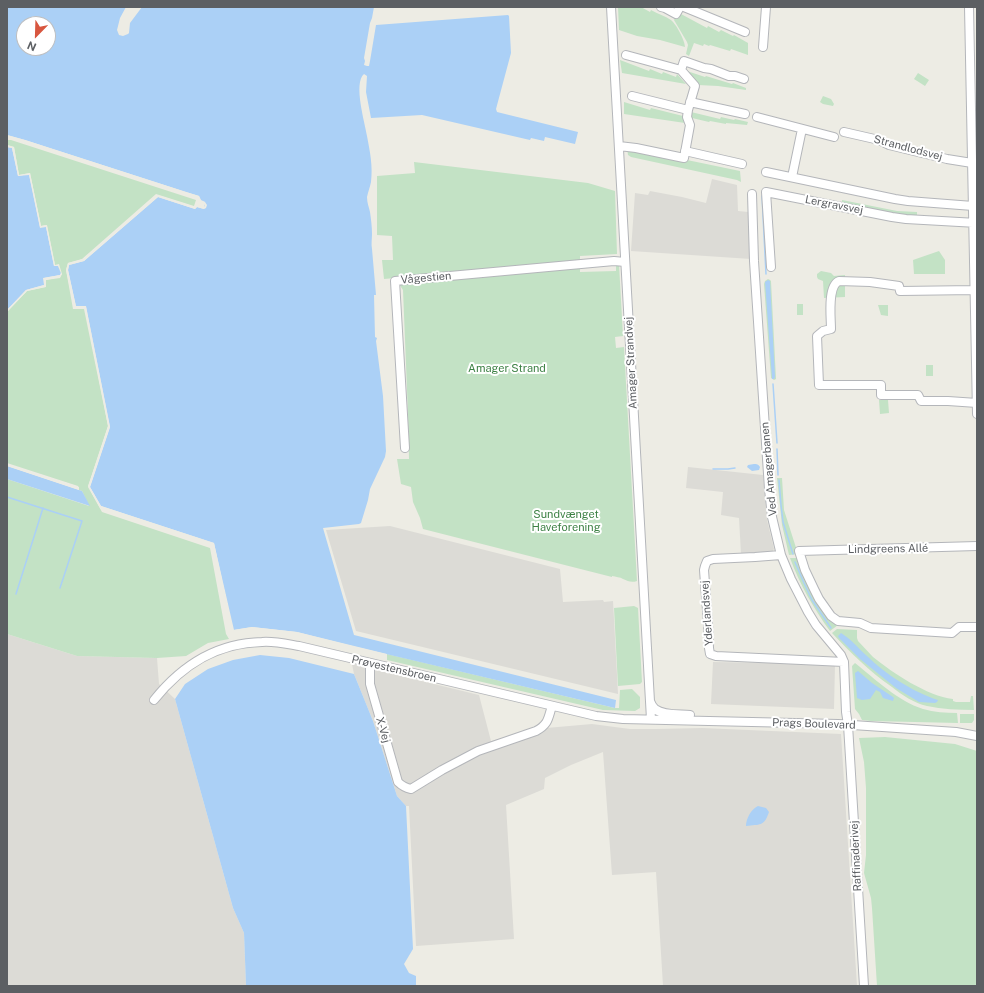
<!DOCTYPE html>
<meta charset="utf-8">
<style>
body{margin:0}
#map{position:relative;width:984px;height:993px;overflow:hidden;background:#edece4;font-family:"Public Sans",sans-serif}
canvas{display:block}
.frame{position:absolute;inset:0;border:8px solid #5c5f63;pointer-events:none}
.north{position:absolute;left:16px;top:16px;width:40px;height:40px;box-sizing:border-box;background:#fff;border:1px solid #bebfc1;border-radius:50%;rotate:203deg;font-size:11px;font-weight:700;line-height:16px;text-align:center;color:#5c5f63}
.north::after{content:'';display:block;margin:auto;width:14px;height:18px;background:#d8563f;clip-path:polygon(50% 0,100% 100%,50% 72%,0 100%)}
</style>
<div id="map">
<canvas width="984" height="993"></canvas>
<div class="frame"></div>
<div class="north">N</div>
</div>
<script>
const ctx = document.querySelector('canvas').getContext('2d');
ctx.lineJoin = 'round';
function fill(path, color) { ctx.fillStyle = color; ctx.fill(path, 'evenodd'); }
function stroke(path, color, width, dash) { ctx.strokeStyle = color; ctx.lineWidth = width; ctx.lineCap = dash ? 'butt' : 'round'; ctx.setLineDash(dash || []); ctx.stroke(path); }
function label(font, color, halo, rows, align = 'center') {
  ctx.font = font + ' "Public Sans",sans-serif'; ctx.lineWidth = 4; ctx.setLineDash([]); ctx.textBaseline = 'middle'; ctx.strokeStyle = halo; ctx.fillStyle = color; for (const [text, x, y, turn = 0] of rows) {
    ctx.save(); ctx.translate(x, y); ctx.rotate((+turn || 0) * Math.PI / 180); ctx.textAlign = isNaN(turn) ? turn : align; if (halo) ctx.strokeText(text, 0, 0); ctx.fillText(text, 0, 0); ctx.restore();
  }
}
const industrial = new Path2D(`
 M712,179L737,185L738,211L748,212L751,259L631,251L635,193L648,195L650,191L682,197L706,203Z
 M688,467L763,475L767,520L774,549L772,552L741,554L739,518L721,515L723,492L686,488Z
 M390,526L560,569L563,602L603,600L604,602L613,601L618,694L356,631L326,530Z
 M7,634L77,656L157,658L159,684L175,699L233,908L244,933L246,986H7Z
 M713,662L835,664L834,709L711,704Z
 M352,664L479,695L491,741L535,729L592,724L630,729H656L702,728L841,734L857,986H663L656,872L612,875L603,752L571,765L545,778L544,789L506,805L514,939L416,946L409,806H406L397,796L373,721L354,674Z`);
const green = new Path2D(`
 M618,7H641L650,12L651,10C658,14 665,16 671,20C676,24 685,40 685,47L660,40L637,36L619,30Z
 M681,14L707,28L708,26L719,32L721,30L733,36L734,35L748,43V55L731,49L730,51L710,45L709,46L704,44L703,46L694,43L689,56L686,54L688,45L687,42L674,20L676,16L679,18Z
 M620,60L649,71L650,69L662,74L663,72L676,77L677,74L686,84L622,73Z
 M687,71L705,77L706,76L732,84L733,83L746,88V90L718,86L698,85Z
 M918,73L929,80L925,86L914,79Z
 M823,96L831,99L834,104L833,106L823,104L820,102Z
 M624,102L650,110L651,108L683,116L685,123L624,114Z
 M691,112L720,119L721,117L734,120L735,119L748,122L747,125L726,123V124L710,121L709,122L692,118L691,116Z
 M7,140H11L196,200L194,206L156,194L82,259L68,263L66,270L73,309H84L108,426L88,487L102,512L210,548L226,634L229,639L208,643L186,656L157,658L77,656L7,634V479L89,506L82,491L79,490L78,486L7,463V312L27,291L46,287V280L60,278L62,274L55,265L47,225L41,226L30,173L19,175L14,147L7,145Z
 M627,148L686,161L687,160L740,171L741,182L737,180L631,157L628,155Z
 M414,162L588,183L615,191L617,254L580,256V272L616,271V264H619L623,336L615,337L616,348L624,347L637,581C631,583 628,581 623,579C620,577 616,577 612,576V577L423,529L420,518L413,502L411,487L401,484L397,459H409L408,414L403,290L395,278L384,279L382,260H393L392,236L377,235V176L415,173Z
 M842,200L897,211L917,212V217L887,215L842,204Z
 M939,251L945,260V274H914L913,260Z
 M821,271L831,273L834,276L845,275V297L824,298L823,281L818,279L817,277V274Z
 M768,279L770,280L771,281L776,379L774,380L771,378L764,284L765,281Z
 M797,304H803V315H797Z
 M878,305H888V316L881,315Z
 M926,365H933V376H926Z
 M879,400H888L889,413L880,414Z
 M777,478H782L784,510L798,554L789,555L782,525Z
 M790,558H799L838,625L830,631C814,609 800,585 790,558Z
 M634,606L638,608L642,682L640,684L618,686L614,608Z
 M837,629L857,630V638L858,641C863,646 868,652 873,657C893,673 927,696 953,699V701L956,702H970L971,696H973L974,710C958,710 942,709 927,706C914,703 902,695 892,687C869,671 851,653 832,633Z
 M387,654L615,708H619L620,690L632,689L640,697V708L635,711L603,710L387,660Z
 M855,663C875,679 898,701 923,709C934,712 946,713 957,713L958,723L871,721L862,720L859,714L855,709L852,666Z
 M960,714H974V720L972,723H960Z
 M885,737L955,744L977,751V986H877L872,908L871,898L864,873L866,855V788L864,762L859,738Z`);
const water = new Path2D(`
 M7,7H126L120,18L117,30L119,35L123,36L128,34L129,33L130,23L142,7H374L372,18L370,23L364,58L365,61L364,65L367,66H369L370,61L376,25L508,15L509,16L511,53L496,109L497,112L578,132L575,144L545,137L544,141L531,138L530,140L422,115L371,118L366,92L367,76L364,74C353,83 365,123 367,136C370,152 373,166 371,182C370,187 368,192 367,197C367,203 369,207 370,212C371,219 372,227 372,234C372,239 371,244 372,249L376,295H374L375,337L377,338L376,341L383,396L386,451L385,457L370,489L368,500L361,523L359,524L323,528L354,635L616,700L615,708L352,646L297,632L252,627L233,630L214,543L101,506L90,487L110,427L86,307H76L68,270L69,265L84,261L158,197L195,209L197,207L204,209L205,202L201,201L199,196L186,192L25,140L7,135ZM24,24H48V48H24Z
 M7,147L12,148L18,176L29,174L40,227H46L54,266H58L61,273L60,275L44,278V285L26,290L7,310Z
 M768,280L770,281L775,377L774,379H772V378L765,282Z
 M754,464C757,464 758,464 760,467L759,470L752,471L747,467L748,465Z
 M7,466L82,491L90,506L7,479Z
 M841,633C851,639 858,648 867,656C885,674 913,692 938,700L937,702L935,703L919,702L896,688L860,659L839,638L838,636Z
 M260,655L289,658L354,674L373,721L397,796L406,806L413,949L404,964L409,973L416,976V986H246L244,933L233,908L175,699L185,684L208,669L233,660Z
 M858,671L872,683L893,697L894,698L893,701L883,698L880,692L876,690L870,699L862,700L857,698L855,673Z
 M758,806L766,808L769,812C764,827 760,824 746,826C746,819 751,809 758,806Z`);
const pier = new Path2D(`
 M7,135L25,140L186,192L199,196L201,200L205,202L207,205L206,208L204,209L197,207L195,209L158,197L84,261L69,265L68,270L76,306H86L110,427L90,487L101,506L214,543L234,630L252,627L297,632L387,654V656L296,634L252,629L233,631L232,630L213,544L100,508L88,486L108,426L85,308L76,309L74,307L66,270L68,263L83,259L157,195L195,207L197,205L204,207L205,205L199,202L197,198L185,194L24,142L7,138Z
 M7,145L14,147L19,175L30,173L41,226L46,225L47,226L55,265L59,264L62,274L60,277L46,280V286L45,287L27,291L7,312V310L26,290L44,285L43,278L60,275L61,273L58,266H54L46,227L40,228L29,175L18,176L12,148L7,147Z
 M7,464L79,487V490L7,466Z`);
const stream = new Path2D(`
 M762,196L766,274
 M773,384L777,443
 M777,449L778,475
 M713,469H728L735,468
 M779,480L781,505L783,522L793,554
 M7,497L82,521L60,588
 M795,562L804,583L812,600L831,628
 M16,594L43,508`);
const minor = new Path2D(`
 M611,7L651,719
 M661,7L665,8L676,14L680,7
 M684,7L745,32
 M969,7L977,414
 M763,47L766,7
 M626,55L681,70
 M690,102L745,114
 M688,110L695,86L681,70L684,61L704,68L711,69L729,76H735L744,79
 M757,117L834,137
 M844,132L879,140L889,145L947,159L972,163
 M619,146L636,148L684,158L690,125L687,117L688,110L632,96
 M685,151L742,164
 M766,172L895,199L908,201L973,206
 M792,177L802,129
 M752,194L754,261L769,489L772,517L781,555L791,579L808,612L816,625L841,655L844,662L846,712L848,725L864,986
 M771,267L766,192L892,217L906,219L977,223
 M975,290L900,291L899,286L870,282L839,281C827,286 831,318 831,329L823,331L817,336L819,385H881V395H918L921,401H948L977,403
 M405,448L395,281L614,261L625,262
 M977,546L799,551L805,570L814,589L819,599L831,616L838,621L860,623L871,628L952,633L959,627H977
 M781,555L755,557L713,559L707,561L705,566L704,570L708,624L709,648L710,654L716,656L844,662
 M370,663V684L398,782C402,786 406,788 411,789L442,770L478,751L536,731C549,724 548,718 552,706
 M154,700C182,665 216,643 262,642C274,641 287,644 299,646L596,716L623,719L838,724L956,732L977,736
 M650,701C651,704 653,707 655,709C664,716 680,714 690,715`);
const streetNames = [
 ["Strandlodsvej",908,148,15],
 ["Lergravsvej",834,205,11],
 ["Vågestien",426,278,-5],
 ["Amager Strandvej",631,363,-93],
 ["Ved Amagerbanen",769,469,-95],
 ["Lindgreens Allé",888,549,-1],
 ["Yderlandsvej",707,613,-94],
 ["Prøvestensbroen",394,669,13],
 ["Prags Boulevard",814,724,2],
 ["X-Vej",383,730,74],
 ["Raffinaderivej",856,856,-93]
];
const parkNames = [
 ["Amager Strand",507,369],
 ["Sundvænget",566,515],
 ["Haveforening",566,528]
];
fill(industrial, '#dcdbd6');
fill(green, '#c3e2c5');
fill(water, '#abd0f6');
fill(pier, '#edece4');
stroke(stream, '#abd0f6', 1.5);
stroke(minor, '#b4b6ba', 10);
stroke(minor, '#fff', 8);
label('11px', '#5c5f63', '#fff', streetNames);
label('11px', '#3d8145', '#fff', parkNames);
</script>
